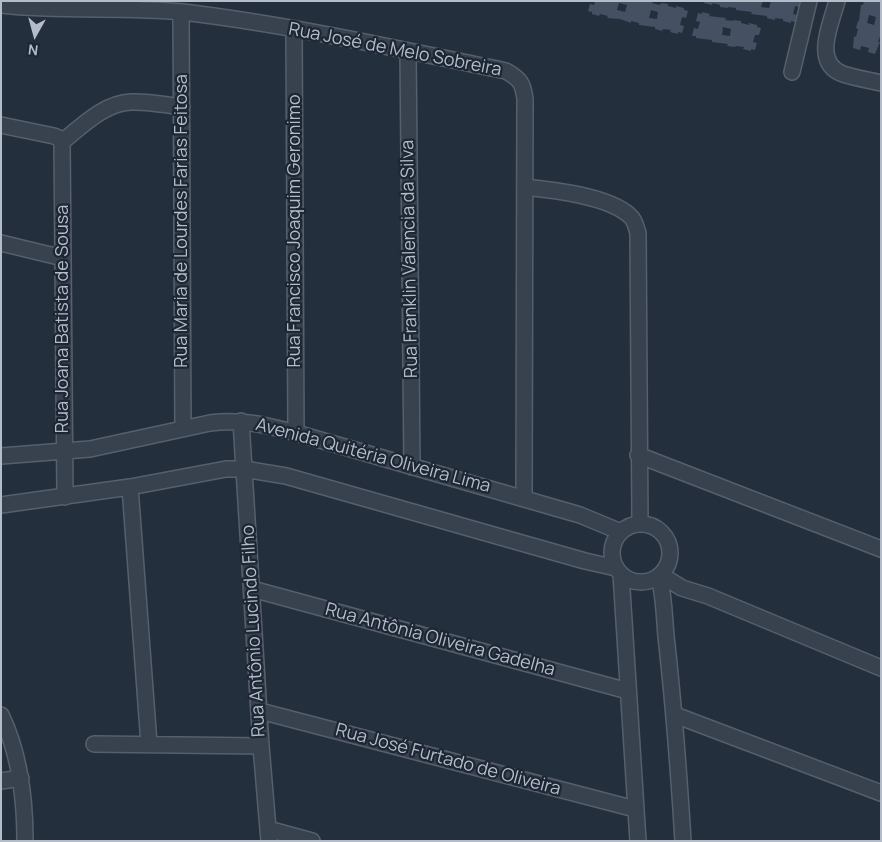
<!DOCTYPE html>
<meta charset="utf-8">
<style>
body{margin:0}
#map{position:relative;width:882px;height:842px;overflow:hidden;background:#242f3e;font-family:Manrope,sans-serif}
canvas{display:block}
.frame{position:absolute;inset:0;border:2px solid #b4bcc9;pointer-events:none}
.north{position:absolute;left:10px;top:10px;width:50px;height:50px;-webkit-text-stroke:4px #1d2633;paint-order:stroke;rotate:187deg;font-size:14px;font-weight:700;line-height:20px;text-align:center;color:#b4bcc9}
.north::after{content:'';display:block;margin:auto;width:18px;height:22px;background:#b4bcc9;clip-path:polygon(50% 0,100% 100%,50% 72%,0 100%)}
</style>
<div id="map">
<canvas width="882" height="842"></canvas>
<div class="frame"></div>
<div class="north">N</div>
</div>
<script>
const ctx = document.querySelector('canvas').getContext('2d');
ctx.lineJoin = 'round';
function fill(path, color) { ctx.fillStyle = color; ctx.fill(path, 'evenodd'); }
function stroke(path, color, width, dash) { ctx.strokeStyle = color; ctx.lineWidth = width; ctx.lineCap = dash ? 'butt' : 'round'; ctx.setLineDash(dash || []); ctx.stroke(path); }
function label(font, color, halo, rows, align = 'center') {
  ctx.font = font + ' Manrope,sans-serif'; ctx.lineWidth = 4.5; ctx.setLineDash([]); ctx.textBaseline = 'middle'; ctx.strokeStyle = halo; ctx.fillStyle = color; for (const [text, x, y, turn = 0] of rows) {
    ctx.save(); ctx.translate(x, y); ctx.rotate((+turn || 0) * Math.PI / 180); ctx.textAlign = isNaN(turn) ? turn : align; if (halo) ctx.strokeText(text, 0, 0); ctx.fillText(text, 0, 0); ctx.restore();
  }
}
const building = new Path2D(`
 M595,1H653L652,3L660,5L661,3L668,4V6L676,8V6L684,8V10L688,11L686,18L682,17L680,25L684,26L682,33L678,32V34L670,32L671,30L663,29L662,31L655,29V27L639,25V23L631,21V23L620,19L607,18L608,16L600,14L599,16L592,14V12L588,11L590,4L594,5ZM619,3L627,5L625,12L617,10ZM651,10L658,12L657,19L649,18Z
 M705,1H763L761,7L769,8L771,1H800L799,7L795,6L793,14L797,15L795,22L791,21V23L783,21V19L775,18V20L767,18V16L751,14L752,12L736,10V8L728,7V8L720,7V5L713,3L712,5L704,3Z
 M864,1H881V34L878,42H880L875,54L868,52L869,48L861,46L860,50L853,48L854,36L856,37L858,29L856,28L858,21H859L861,5H863ZM869,15L876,17L874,25L867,23Z
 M702,12L710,14L709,16L726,18L725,20L733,21V20L741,21V23L749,25V23L757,25V27L761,28L759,35H755L753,42L757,43L755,50L751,49V51L743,49L744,47L736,46L735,47L727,46L728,44L712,42V40L696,38V36H692L694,28L698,29L700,22L696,21L698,13L702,14ZM723,27L731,29L730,36L722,35Z`);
const minor = new Path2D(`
 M837,1C831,24 812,63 843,74C855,78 868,80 881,83
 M1,5C61,12 122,6 183,12C291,25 399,49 506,71C520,79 523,83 525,99L524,498
 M181,12L183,429
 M294,30L296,433
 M408,51L412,467
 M792,72L809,1
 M1,125L54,136L61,139L62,142
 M62,142L65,497
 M62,142C82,126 104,103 131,102C148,101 165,105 182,107
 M525,187C553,190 609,196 630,216C635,220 636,227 638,233L640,524
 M1,243L63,258
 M241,421L261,746L269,841
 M638,455L881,549
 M1,456L90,449L210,423C242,419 265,425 296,433L580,515L621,532
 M130,487L149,744
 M1,505L130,487L226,469H244L286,476L585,561L616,568
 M612 553a29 29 0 1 1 58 0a29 29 0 1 1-58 0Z
 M621,574L638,841
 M661,575L682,588L708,596L881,668
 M659,577C665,599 664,623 667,645C674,710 679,775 683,841
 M252,589L628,691
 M260,711L635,809
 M1,715C20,754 25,798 25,841
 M675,715L881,793
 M94,744L261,746
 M1,781L21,778
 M268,829L312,841`);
const streetNames = [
 ["Rua José de Melo Sobreira",395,50,11],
 ["Rua Maria de Lourdes Farias Feitosa",182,221,-90],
 ["Rua Francisco Joaquim Geronimo",295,231,-90],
 ["Rua Franklin Valencia da Silva",410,259,-91],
 ["Rua Joana Batista de Sousa",63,319,-90],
 ["Avenida Quitéria Oliveira Lima",373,456,15],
 ["Rua Antônio Lucindo Filho",254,631,-93],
 ["Rua Antônia Oliveira Gadelha",440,640,15],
 ["Rua José Furtado de Oliveira",448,760,15]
];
fill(building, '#455162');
stroke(minor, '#565f6c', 18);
stroke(minor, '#38414e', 15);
label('18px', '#b4bcc9', '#1d2633', streetNames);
</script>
